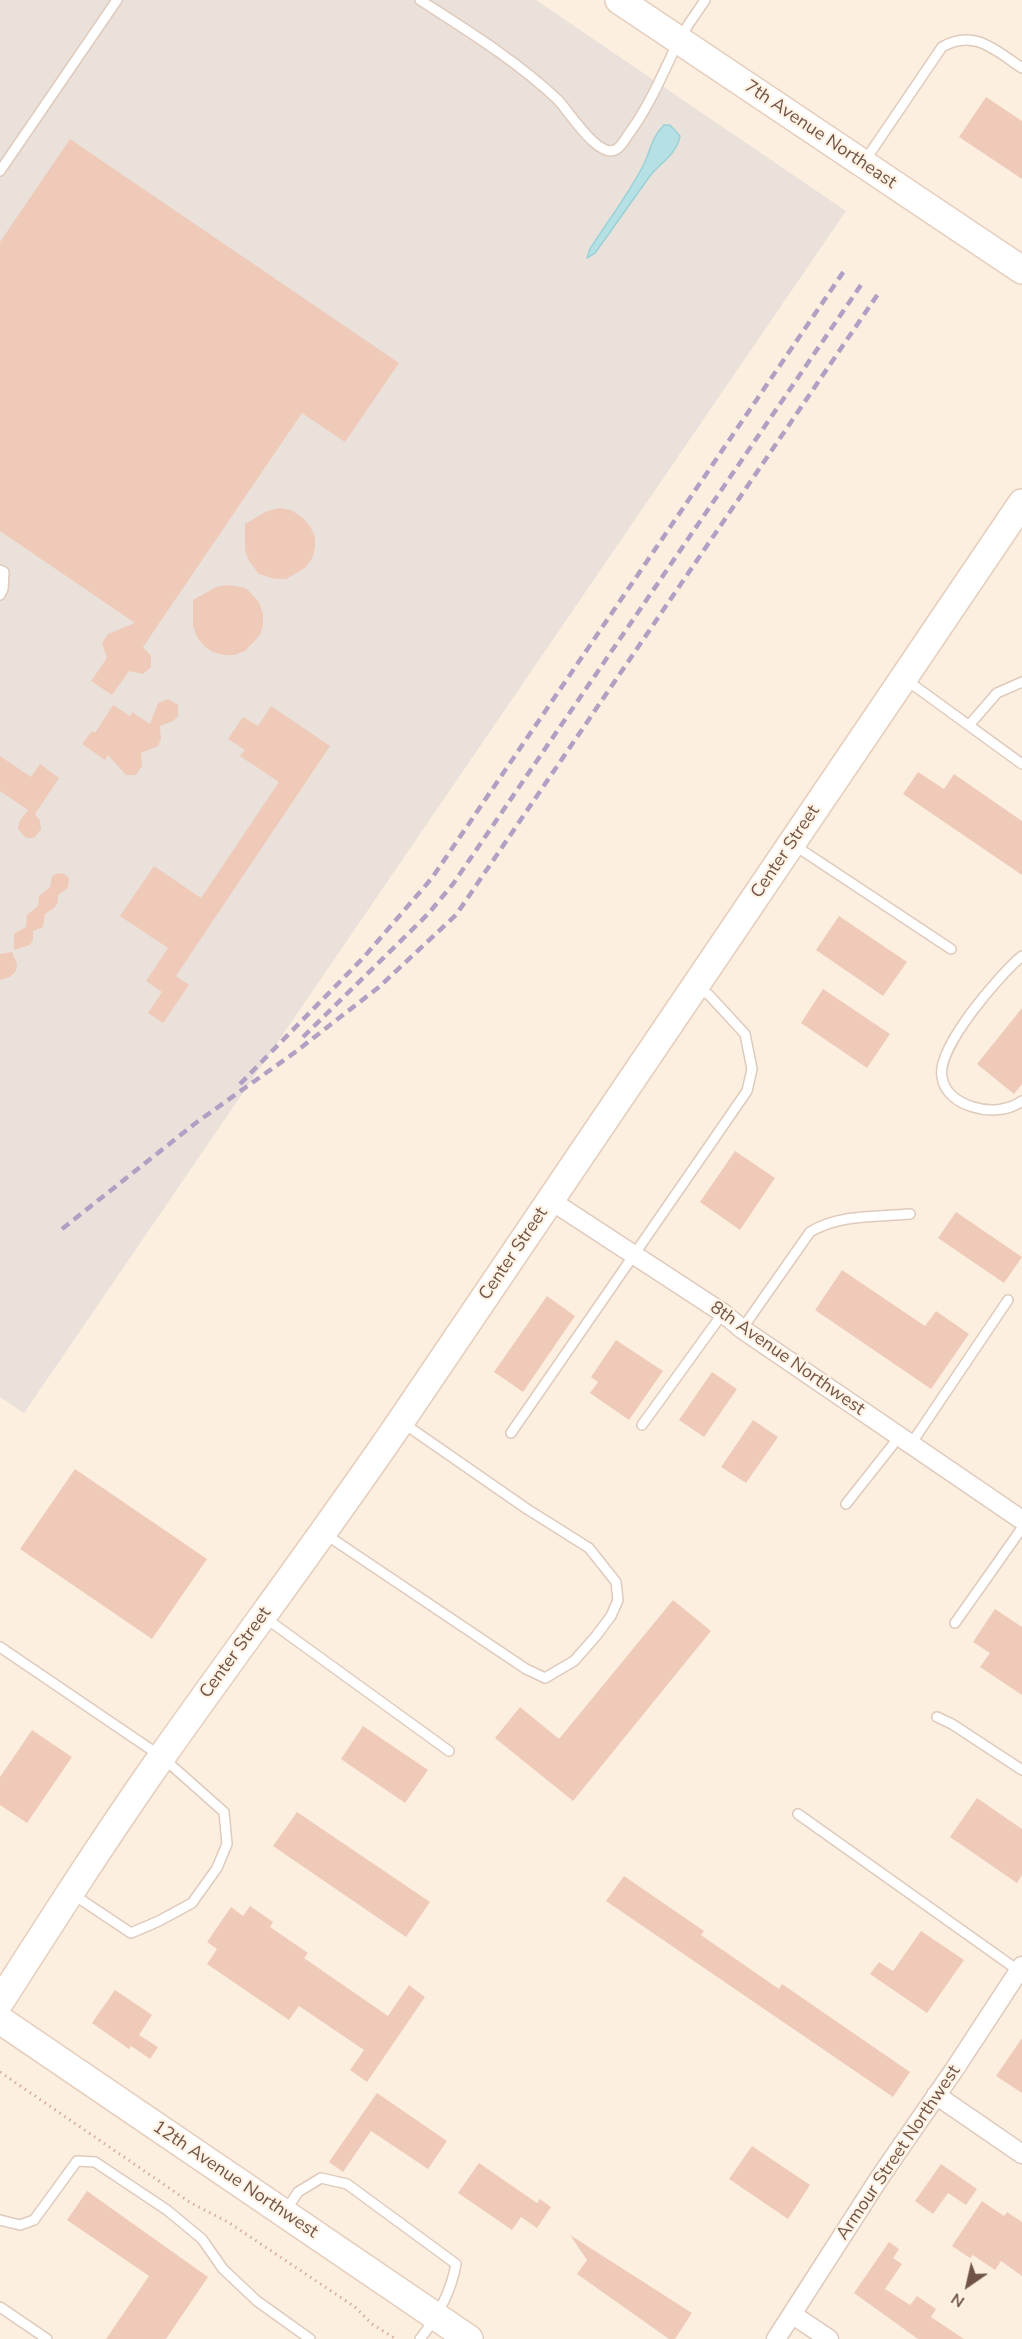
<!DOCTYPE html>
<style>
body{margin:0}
#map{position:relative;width:1022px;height:2339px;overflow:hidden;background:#fcefe0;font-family:"Nunito Sans",sans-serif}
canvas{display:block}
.north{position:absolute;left:938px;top:2255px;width:60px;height:60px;-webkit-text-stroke:4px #fff3e5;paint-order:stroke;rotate:214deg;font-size:16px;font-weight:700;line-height:24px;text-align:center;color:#715448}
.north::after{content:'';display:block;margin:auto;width:21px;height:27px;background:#715448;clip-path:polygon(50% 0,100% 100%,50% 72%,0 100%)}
</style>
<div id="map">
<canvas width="1022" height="2339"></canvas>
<div class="north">N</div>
</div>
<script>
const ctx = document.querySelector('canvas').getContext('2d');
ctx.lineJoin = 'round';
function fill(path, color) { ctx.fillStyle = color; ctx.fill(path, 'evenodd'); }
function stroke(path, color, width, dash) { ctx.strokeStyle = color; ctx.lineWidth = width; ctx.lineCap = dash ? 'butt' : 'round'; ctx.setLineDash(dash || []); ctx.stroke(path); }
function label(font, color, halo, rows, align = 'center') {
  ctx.font = font + ' "Nunito Sans",sans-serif'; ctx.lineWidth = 4.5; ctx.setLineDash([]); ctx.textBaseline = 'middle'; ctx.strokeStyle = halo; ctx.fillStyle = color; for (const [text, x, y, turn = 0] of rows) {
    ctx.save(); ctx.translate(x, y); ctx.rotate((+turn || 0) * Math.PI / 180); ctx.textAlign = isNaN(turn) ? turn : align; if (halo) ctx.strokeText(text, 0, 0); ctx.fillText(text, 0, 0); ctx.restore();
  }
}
const industrial = new Path2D(`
 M0,0H536L846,211L24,1413L0,1397Z`);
const water = new Path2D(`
 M664,125H670L680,136C677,154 660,163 650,176C631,202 614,227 595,253L587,258L590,249C607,222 628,195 643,166C650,152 652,136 664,125Z`);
const building = new Path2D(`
 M986,97L1022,121V179L959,137Z
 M70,139L399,363L345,442L302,413L143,647L151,656V667L143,674L129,671L112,695L91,681L107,658L102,643L108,634L135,623L0,531V242Z
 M279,508L291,510L302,517L310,526L315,537V548L312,559L305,568L286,579H275L259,574L249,561L245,550V524L267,511Z
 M228,585L246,588L259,602L263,614V625L260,635L245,651L235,655H224L213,652L204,646L197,637L193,627V600L216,587Z
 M168,699L178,705V716L173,721L160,726L161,739L158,746L141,753L142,766L136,775H126L108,755L105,760L82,744L92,731L95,733L113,705L130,716L132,712L150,724L159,701V703Z
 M271,706L330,746L176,976L189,985L163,1023L148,1013L162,992L146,981L168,948L120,916L154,866L201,898L279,782L240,756L245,750L228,739L243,717L258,726Z
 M0,756L31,777L40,764L59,778L35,814L40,821L41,829L34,838H26L18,829L19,822L28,810L0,791Z
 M918,772L944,789L954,774L1022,821V875L903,794Z
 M58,873L64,874L69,878L68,888L58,895V902L54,908L45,914L43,927L33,931V940L30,945L14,950V934L26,927L27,915L38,906L39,896L50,887L52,876Z
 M839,916L907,962L883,996L816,950Z
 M12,952L17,964L16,971L10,977L0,980V954Z
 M823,989L890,1034L867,1068L801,1023Z
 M1022,1008V1084L1014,1094L977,1064Z
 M735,1151L775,1178L740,1230L700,1202Z
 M956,1212L1022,1257L1004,1283L938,1238Z
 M842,1270L925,1326L936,1311L969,1334L931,1389L815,1310Z
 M547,1296L575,1316L523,1392L494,1372Z
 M616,1340L663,1371L629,1420L590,1393L598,1382L591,1377Z
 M712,1372L737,1389L704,1437L679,1420Z
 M753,1420L778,1437L746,1483L721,1467Z
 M75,1469L207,1559L152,1639L20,1549Z
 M673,1600L711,1631L573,1801L495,1738L520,1707L559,1739Z
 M995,1609L1022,1627V1695L980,1667L990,1653L973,1642Z
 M363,1726L428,1770L405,1803L341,1759Z
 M32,1730L72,1757L27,1823L0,1805V1777Z
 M977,1798L1022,1829V1875L1017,1883L950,1837Z
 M297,1812L430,1902L406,1937L273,1846Z
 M624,1876L704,1931L701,1935L779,1989L782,1984L910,2072L893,2097L606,1901Z
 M250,1906L273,1922L270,1927L308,1953L304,1958L388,2016L409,1985L425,1997L367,2082L350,2070L364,2050L299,2006L289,2020L207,1964L217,1949L207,1942L231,1907L243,1916Z
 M921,1931L964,1960L927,2013L870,1974L879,1962L893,1971Z
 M115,1990L152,2015L139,2035L158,2047L150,2059L131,2046L129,2049L92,2023Z
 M1022,2038V2093L996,2076Z
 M377,2093L447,2141L428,2169L371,2131L343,2172L329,2162Z
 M752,2146L810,2185L788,2219L729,2179Z
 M479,2163L537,2203L540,2199L551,2207L537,2228L521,2217L512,2230L458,2193Z
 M941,2164L977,2189L966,2205L948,2193L933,2214L915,2201Z
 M87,2191L208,2277L166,2339H106L149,2276L67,2220Z
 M982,2201L1004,2216L1007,2212L1022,2222V2276L1001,2261L995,2270L973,2255L970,2258L952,2246Z
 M570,2235L692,2313L675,2339H669L577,2274L587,2260Z
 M889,2242L899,2249L893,2258L902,2264L885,2289L910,2305L917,2296L936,2309L931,2317L964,2339H918L854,2293Z`);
const path = new Path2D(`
 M0,2072L191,2203L228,2222L355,2307L372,2324L396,2339`);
const lane = new Path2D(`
 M420,0C468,31 517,61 558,100C569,111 599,161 617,149C621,146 625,140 628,135C650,105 662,75 678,42C685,28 696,14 705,0
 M864,162L942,47C974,28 996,51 1022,68
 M0,171L117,0
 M0,570L4,572L3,589L0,595
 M905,679L1022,764
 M970,724L997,693L1022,682
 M794,845L951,949
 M1022,956C1000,974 936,1048 942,1077C944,1093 959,1103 973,1107C989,1112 1008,1111 1022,1101
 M742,1329L810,1232C839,1214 877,1217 910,1214
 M642,1425L723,1313
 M511,1433L747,1091L752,1069L745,1034L709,995L697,987
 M911,1444L1008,1300
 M846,1504L899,1437
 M325,1534L526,1669L545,1678L574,1661L596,1636L611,1616L618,1600L616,1582L589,1548L527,1509L403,1423
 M264,1617L449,1751
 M955,1623L1022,1528
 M0,1647L162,1757L224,1812L227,1844L217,1868L192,1903L159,1921L131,1933L71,1893
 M937,1717L952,1724L1022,1770
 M798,1814L1019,1971
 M285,2212L298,2192L321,2178L347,2184L456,2264C451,2293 438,2316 420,2339
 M0,2220L20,2225L34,2220L77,2161L95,2162L167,2210L202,2239L223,2269L257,2301L310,2339
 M0,2307L47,2339`);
const street = new Path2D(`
 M550,1200L723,1313L742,1329L1022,1520
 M936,2095L1022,2154
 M793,2315L829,2339
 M776,2339L880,2177L954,2070L1022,1966`);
const secondary = new Path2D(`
 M619,0L1022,270
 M0,2002C53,1919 106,1836 163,1755C242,1643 324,1534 401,1421L1022,503
 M0,2020L469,2339`);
const rail = new Path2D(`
 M303,1037L428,914L453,884L861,285
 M240,1084L364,957L432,878L844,271
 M62,1229L197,1122L294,1053L379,987L456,915L880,291`);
const streetNames = [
 ["7th Avenue Northeast",820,135,34],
 ["Center Street",786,852,-56],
 ["Center Street",514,1254,-56],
 ["8th Avenue Northwest",787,1359,35],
 ["Center Street",236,1653,-54],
 ["Armour Street Northwest",899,2153,-56],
 ["12th Avenue Northwest",235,2180,34]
];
fill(industrial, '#eae1db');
fill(water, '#b5e1e4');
stroke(water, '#9bd1d6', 1.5);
fill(building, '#f0cab8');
stroke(lane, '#dfcabc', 12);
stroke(street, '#dfcabc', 21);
stroke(secondary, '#e6cdbc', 30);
stroke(path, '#d5ae9c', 3, [1.5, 4.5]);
stroke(lane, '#fff', 9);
stroke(street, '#fff', 18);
stroke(secondary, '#fff', 27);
stroke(rail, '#b1a0c4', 4.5, [9, 6]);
label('18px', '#715448', '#fff3e5', streetNames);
</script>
